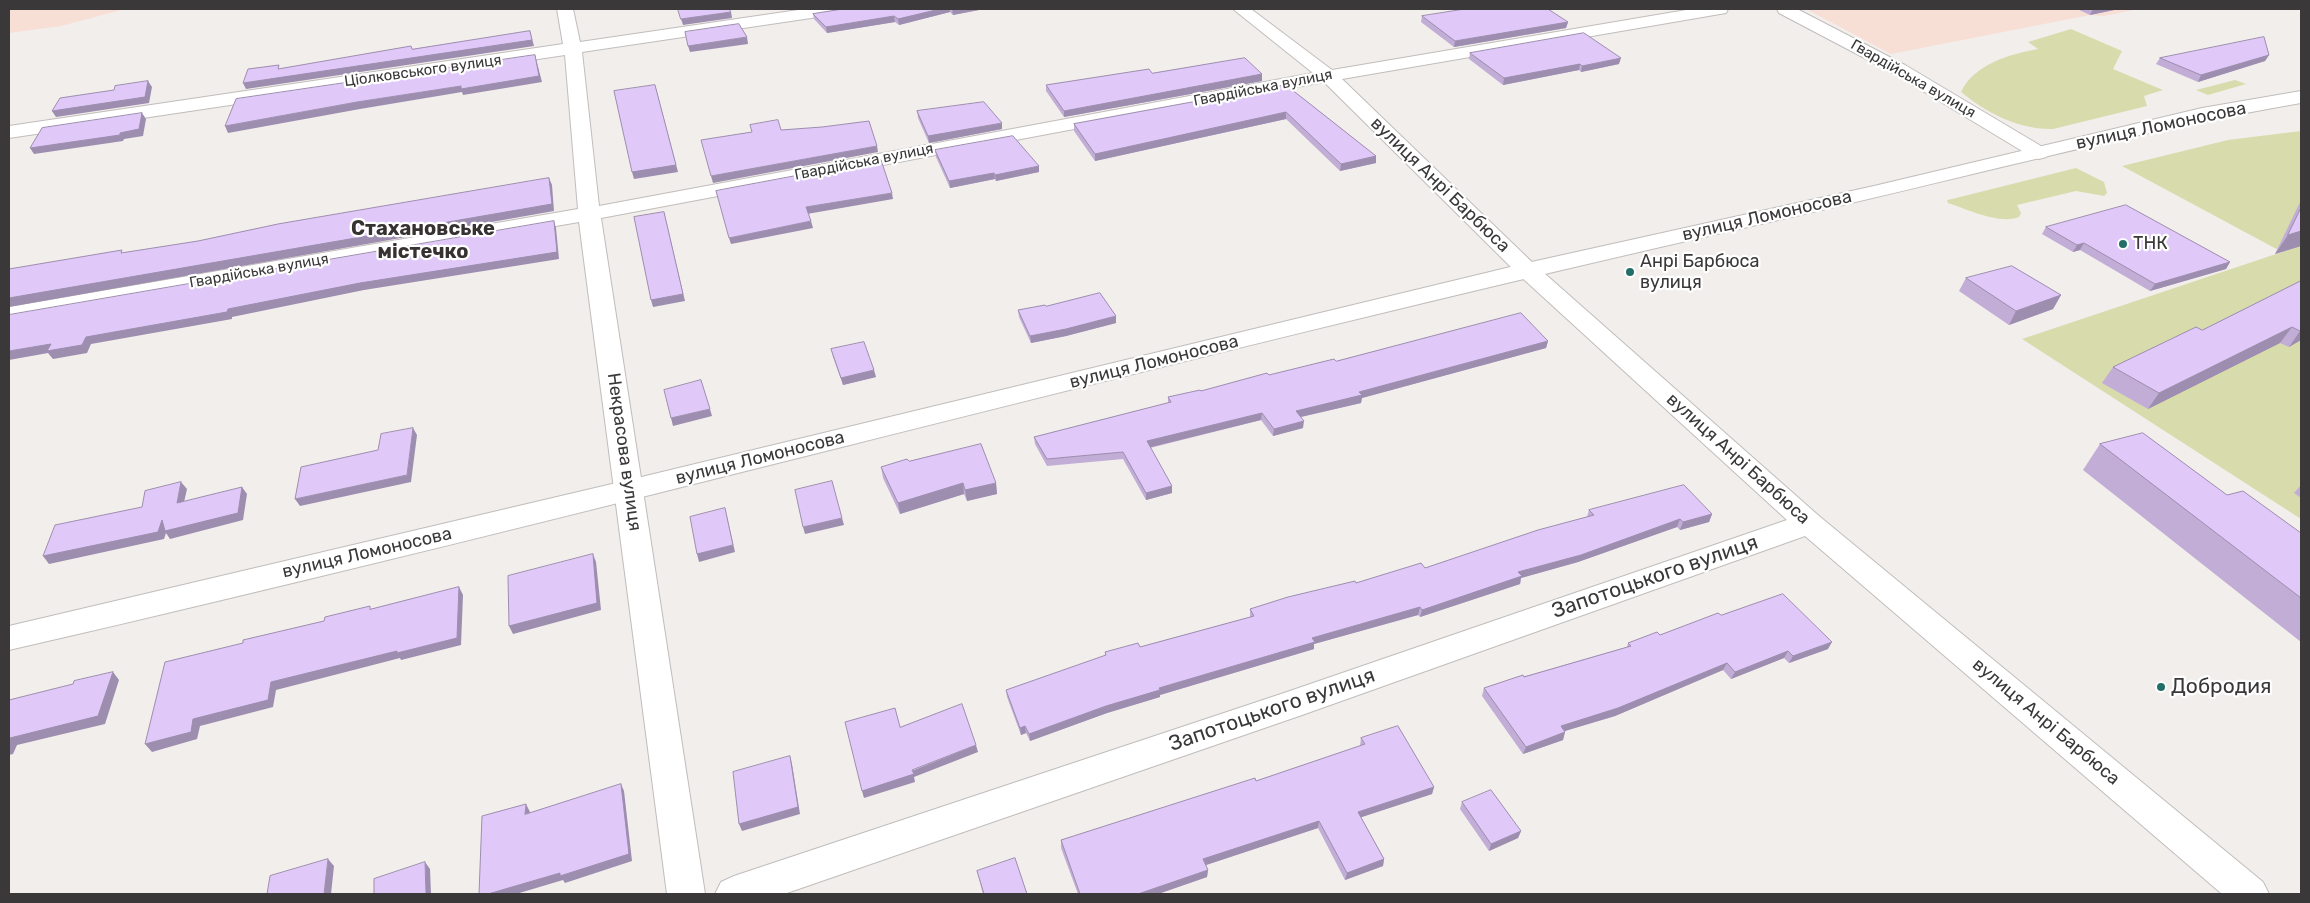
<!DOCTYPE html>
<meta charset="utf-8">
<style>
body{margin:0}
#map{position:relative;width:2310px;height:903px;overflow:hidden;background:#f2eeec;font-family:Rubik,sans-serif}
canvas{display:block}
.frame{position:absolute;inset:0;border:10px solid #3a3838;pointer-events:none}
</style>
<div id="map">
<canvas width="2310" height="903"></canvas>
<div class="frame"></div>
</div>
<script>
const ctx = document.querySelector('canvas').getContext('2d');
ctx.lineJoin = 'round';
function fill(path, color) { ctx.fillStyle = color; ctx.fill(path, 'evenodd'); }
function stroke(path, color, width, dash) { ctx.strokeStyle = color; ctx.lineWidth = width; ctx.lineCap = dash ? 'butt' : 'round'; ctx.setLineDash(dash || []); ctx.stroke(path); }
function label(font, color, halo, rows, align = 'center') {
  ctx.font = font + ' Rubik,sans-serif'; ctx.lineWidth = 4.5; ctx.setLineDash([]); ctx.textBaseline = 'middle'; ctx.strokeStyle = halo; ctx.fillStyle = color; for (const [text, x, y, turn = 0] of rows) {
    ctx.save(); ctx.translate(x, y); ctx.rotate((+turn || 0) * Math.PI / 180); ctx.textAlign = isNaN(turn) ? turn : align; if (halo) ctx.strokeText(text, 0, 0); ctx.fillText(text, 0, 0); ctx.restore();
  }
}
const industrial = new Path2D(`
 M9,9H125L61,26L9,33Z
 M1806,9H2139L2104,16L2090,15L1891,54Z`);
const green = new Path2D(`
 M2071,29L2122,51L2113,69L2163,90L2144,96L2147,106L2053,129C2019,130 1987,113 1961,92C1974,64 2010,54 2038,49L2028,42Z
 M2235,80L2246,84L2208,95L2196,90Z
 M2301,131V519L2022,339L2282,252L2122,166L2228,140Z
 M2076,168L2104,182L2107,193L2104,196L2076,191L2017,205L2021,213L2019,217C1999,225 1967,209 1948,203L1947,200L1952,199Z`);
const minor = new Path2D(`
 M557,9H573L580,42L805,9H846L844,13L838,14L582,52L599,206L1313,73L1233,9H1251L1332,70L1692,9H1728L1726,13L1720,14L1342,79L1535,265L1819,516L2263,882L2269,894H2222L1805,536L1302,715L784,894H715L721,882L734,876L1284,693L1787,520L1519,275L1324,82L601,218L705,894H667L579,222L9,321V307L578,209L565,55L9,138V126L563,44Z
 M1777,9H1797L1905,65L2046,149L2049,153L2046,157L2039,159L2032,157L1893,73L1779,13Z`);
const primary = new Path2D(`
 M2301,91V103C2122,134 1947,182 1770,222C1180,355 597,515 9,650V626L629,480L1527,263L1874,186L2202,108Z`);
const wall = new Path2D(`
 M843,9H984L953,15L950,12L899,25L895,22L827,33L814,19L813,14Z
 M2077,9H2119L2090,15Z
 M1422,16L1568,22L1566,28L1454,47L1421,22Z
 M1470,53L1619,64L1581,72L1579,70L1503,85L1469,59Z
 M2269,55L2265,61L2198,82L2156,64L2160,58Z
 M1152,73L1262,74V81L1064,117L1046,91V85Z
 M1286,85L1376,156V163L1340,171L1286,119L1095,161L1074,131V124Z
 M917,111L1002,129L929,143L918,118Z
 M935,150L1039,172L996,181L995,179L950,188L936,157Z
 M2301,200V246L2275,254Z
 M2046,227L2230,262L2226,269L2150,291L2080,250L2073,252L2042,234Z
 M1966,278L2061,295L2053,309L2009,325L1959,291Z
 M2301,281V340L2289,347L2280,343L2148,409L2102,383L2113,367L2202,330Z
 M1046,306L1116,323L1066,336L1031,343L1019,317L1018,310Z
 M1548,341L1546,348L1362,398L1361,403L1301,417L1303,428L1273,436L1261,420L1150,448L1172,493L1146,500L1123,459L1047,466L1035,444L1034,437L1168,403V397L1201,391L1269,375L1336,361Z
 M831,349L876,377L843,385L833,357Z
 M2100,444L2227,495L2301,533V642L2083,470Z
 M909,461L996,483L997,494L967,501L964,494L900,514L883,478L881,467Z
 M2301,485V498L2294,493Z
 M1589,510L1712,514L1709,522L1680,530L1677,527L1578,562L1521,578L1520,584L1420,617L1418,615L1314,644V649L1160,695V697L1107,713L1030,741L1026,733L1021,735L1007,697L1006,690L1105,656V652L1140,647L1250,617V609L1356,583L1425,568L1587,517Z
 M1721,615L1828,649L1789,663L1784,658L1731,679L1723,670L1615,716L1565,731L1563,740L1523,754L1482,696L1484,688L1627,647L1628,643L1660,635Z
 M1361,738L1434,787L1432,794L1361,817L1384,859L1383,866L1345,880L1318,828L1206,865L1208,870L1207,877L1158,894H1078L1061,848V840L1256,781L1360,746Z
 M1462,802L1521,831L1518,838L1489,851L1460,809Z
 M977,871L1027,894H983Z`);
const shadedWall = new Path2D(`
 M940,9H950V12L899,25L898,19Z
 M952,9H984L953,15Z
 M2093,9H2119L2090,15Z
 M731,12L732,18L683,25L681,19Z
 M894,16L895,22L827,33L826,27Z
 M1568,22L1566,28L1454,47L1455,41Z
 M530,31L534,46L246,89L243,83Z
 M747,37L748,44L690,52L688,46Z
 M535,55L542,82L463,95L462,92L360,109L228,133L225,126L357,102L461,86Z
 M2269,55L2265,61L2198,82L2201,75Z
 M1621,58L1619,64L1581,72L1582,66Z
 M1580,64L1579,70L1503,85L1504,78Z
 M1262,74V81L1064,117V111Z
 M148,81L152,87L149,103L56,117L52,111Z
 M655,85L678,172L634,179L632,172Z
 M1286,112V119L1095,161V154Z
 M142,113L146,119L143,136L124,139L123,141L34,154L30,148L120,133Z
 M1002,123V129L929,143L928,136Z
 M877,146L878,152L713,183L711,176Z
 M1376,156V163L1340,171L1341,164Z
 M1039,166V172L996,181L995,175Z
 M994,173L995,179L950,188L949,181Z
 M549,178L552,185L554,211L9,307V298Z
 M892,193L893,199L807,214L806,207Z
 M664,212L685,301L653,307L651,300Z
 M554,221L556,228L559,259L364,290L232,317V319L91,344L87,353L53,359L48,353L9,360V351L228,309Z
 M811,221L813,228L731,244L729,238Z
 M2301,231V246L2275,254L2288,235Z
 M2084,243L2080,250L2073,252L2077,245Z
 M2230,262L2226,269L2150,291L2155,284Z
 M2061,295L2053,309L2009,325L2016,311Z
 M1116,316V323L1066,336L1031,343L1030,336Z
 M2292,327L2280,343L2148,409L2159,393Z
 M2300,331H2301V340L2289,347Z
 M1548,341L1546,348L1362,398L1361,403L1296,418V411L1359,392Z
 M874,370L876,377L843,385L841,378Z
 M710,409L712,416L673,426L671,418Z
 M1262,413L1261,420L1147,448V441Z
 M1304,421L1303,428L1273,436L1274,429Z
 M413,428L417,435L411,482L300,506L295,499L407,475Z
 M181,482L187,489L182,511L177,503Z
 M963,483L964,494L900,514L898,503Z
 M996,483L997,494L967,501L965,490Z
 M1172,486V493L1146,500V493Z
 M242,487L247,494L243,520L170,539L166,533L164,539L49,564L43,556L162,520Z
 M725,508L735,552L699,562L697,554Z
 M1712,514L1709,522L1680,530L1683,522Z
 M842,518L844,525L805,534L803,527Z
 M1680,519L1677,527L1578,562L1521,578L1520,584L1420,617L1422,610L1518,572Z
 M593,554L596,562L601,610L513,634L509,626Z
 M459,587L463,595L461,645L401,660L400,658L276,690L273,707L200,726L197,739L152,752L145,744L193,719L271,682Z
 M1420,607L1418,615L1314,644V649L1160,695V697L1107,713L1030,741L1029,734L1106,706L1312,638Z
 M1832,642L1828,649L1789,663L1793,656Z
 M1788,651L1784,658L1731,679L1735,672Z
 M1727,663L1723,670L1615,716L1558,733L1561,726Z
 M113,672L119,680L105,724L17,745L13,754L9,755V739L10,738Z
 M1025,726L1026,733L1021,735L1020,728Z
 M1565,732L1563,740L1523,754L1526,747Z
 M976,745L978,752L914,777L915,782L864,798L862,791Z
 M790,756L792,764L800,814L742,831L739,824Z
 M621,784L624,791L632,861L565,883L563,880L516,894H488Z
 M1434,787L1432,794L1356,819L1358,812Z
 M526,804L530,812V821L525,814Z
 M1319,821L1318,828L1203,866V859Z
 M1521,831L1518,838L1489,851L1491,844Z
 M328,859L334,866L331,894H324Z
 M1384,859L1383,866L1345,880L1347,873Z
 M425,862L430,869L431,894H426Z
 M1208,870L1207,877L1158,894H1138Z`);
const building = new Path2D(`
 M678,9H729L731,12L681,19Z
 M843,9H940L898,19L894,16L826,27L813,14Z
 M1465,9H1548L1568,22L1455,41L1422,16Z
 M739,24L747,37L688,46L685,32Z
 M530,31L532,40L243,83L248,69L279,65L278,69L411,46L412,49Z
 M1584,33L1621,58L1582,66L1580,64L1504,78L1470,53Z
 M2264,37L2269,55L2201,75L2160,58Z
 M535,55L539,76L461,89V86L357,102L225,126L236,99Z
 M1245,58L1262,74L1064,111L1046,85L1149,69L1152,73Z
 M148,81L145,97L52,111L60,98L114,90L115,86Z
 M655,85L676,165L632,172L614,91Z
 M1286,85L1376,156L1341,164L1286,112L1095,154L1074,124Z
 M984,102L1002,123L928,136L917,111Z
 M142,113L139,129L120,133V135L30,148L42,128Z
 M778,120L781,130L822,127L869,121L877,146L711,176L701,140L752,132L750,125Z
 M1013,136L1039,166L995,175L994,173L949,181L935,150Z
 M881,160L892,193L806,207L811,221L729,238L716,191Z
 M549,178L552,204L9,298V269L122,250L121,253L198,241L278,224Z
 M2126,205L2230,262L2155,284L2084,243L2077,245L2046,227Z
 M2301,208V231L2288,235Z
 M664,212L683,294L651,300L634,217Z
 M554,221L557,252L360,283L228,309L227,312L86,337L82,345L47,351L51,344L9,351V315Z
 M2012,266L2061,295L2016,311L1966,278Z
 M2301,281V331H2300L2292,327L2159,393L2113,367L2196,327L2202,330Z
 M1100,293L1116,316L1066,329L1030,336L1018,310L1045,305L1046,306Z
 M1521,313L1548,341L1359,392L1362,395L1296,411L1304,421L1274,429L1262,413L1147,441L1172,486L1146,493L1123,452L1047,459L1034,437L1171,402L1168,397L1200,390L1201,391L1267,373L1269,375L1334,359L1336,361Z
 M864,342L874,370L841,378L831,349Z
 M701,380L710,409L671,418L664,390Z
 M413,428L407,475L295,499L301,467L378,450L381,434Z
 M2143,433L2227,495L2243,491L2301,533V598L2100,444Z
 M981,444L996,483L965,490L963,483L898,503L881,467L907,459L909,461Z
 M832,481L842,518L803,527L795,490Z
 M181,482L177,503L242,487L238,513L165,531L162,520L158,532L43,556L55,525L142,507L145,491Z
 M1684,485L1712,514L1683,522L1680,519L1581,555L1518,572L1522,576L1422,610L1420,607L1312,638L1315,642L1159,688L1160,690L1106,706L1029,734L1025,726L1020,728L1006,690L1106,655L1105,652L1138,643L1140,647L1254,616L1250,609L1288,597L1355,581L1356,583L1421,563L1425,568L1538,530L1594,515L1589,510Z
 M725,508L733,545L697,554L690,517Z
 M593,554L597,603L509,626L508,576Z
 M459,587L457,638L397,653V651L271,682L268,700L193,719L191,732L145,744L165,662L243,643V640L324,621L325,617L370,606V609Z
 M1783,594L1832,642L1793,656L1788,651L1735,672L1727,663L1618,708L1561,726L1565,732L1526,747L1484,688L1523,675L1524,677L1631,646L1628,643L1657,632L1660,635L1718,613L1721,615Z
 M113,672L98,716L10,738L9,739V700L73,684L74,681Z
 M962,704L976,745L912,770L914,774L862,791L845,722L895,708L900,727Z
 M1398,726L1434,787L1358,812L1384,859L1347,873L1319,821L1203,859L1208,870L1138,894H1080L1061,840L1255,778L1256,781L1365,744L1361,738Z
 M790,756L798,807L739,824L733,772Z
 M621,784L629,854L560,876V873L488,894H479L482,816L526,804L525,814Z
 M1491,790L1521,831L1491,844L1462,802Z
 M1015,858L1027,894H984L977,871Z
 M328,859L324,894H267L270,876Z
 M425,862L426,894H374V879Z`);
const markers = [
 [2123,244,5,"#246e69"],
 [1630,272,5,"#246e69"],
 [2161,687,5,"#246e69"]
];
const farStreetnames = [
 ["Ціолковського вулиця",423,71,-8],
 ["Гвардійська вулиця",1913,79,30],
 ["Гвардійська вулиця",1263,88,-11],
 ["Гвардійська вулиця",864,162,-11],
 ["Гвардійська вулиця",259,271,-10]
];
const streetNames = [
 ["вулиця Ломоносова",2161,126,-12],
 ["вулиця Анрі Барбюса",1440,185,44],
 ["вулиця Ломоносова",1767,216,-13],
 ["вулиця Ломоносова",1154,362,-14],
 ["Некрасова вулиця",624,452,82],
 ["вулиця Ломоносова",760,458,-14],
 ["вулиця Анрі Барбюса",1738,459,42],
 ["вулиця Ломоносова",367,553,-13],
 ["вулиця Анрі Барбюса",2046,722,40]
];
const poiNames = [
 ["ТНК",2133,244],
 ["Анрі Барбюса",1640,262],
 ["вулиця",1640,283]
];
const quarterNames = [
 ["Стахановське",423,229],
 ["містечко",423,252]
];
const nearStreetnames = [
 ["Запотоцького вулиця",1655,577,-19],
 ["Запотоцького вулиця",1272,710,-19]
];
const nearPoinames = [
 ["Добродия",2171,687]
];
fill(industrial, '#f7dfd5');
fill(green, '#d8dcad');
stroke(minor, '#c1bdbb', 2);
stroke(primary, '#c1bdbb', 2);
fill(minor, '#fff');
fill(primary, '#fff');
fill(wall, '#c1add6');
fill(shadedWall, '#9d8dae');
fill(building, '#e0c9f9');
stroke(building, '#9d8dae', 1);
for (const [x, y, r, color] of markers) { const dot = new Path2D(); dot.arc(x, y, r, 0, 2 * Math.PI); ctx.fillStyle = color; ctx.fill(dot); stroke(dot, '#fff', 2); }
label('15px', '#3a3838', '#fff', farStreetnames);
label('18px', '#3a3838', '#fff', streetNames);
label('18px', '#3a3838', '#fff', poiNames, 'left');
label('bold 20px', '#363231', '#fff', quarterNames);
label('21px', '#3a3838', '#fff', nearStreetnames);
label('21px', '#3a3838', '#fff', nearPoinames, 'left');
</script>
